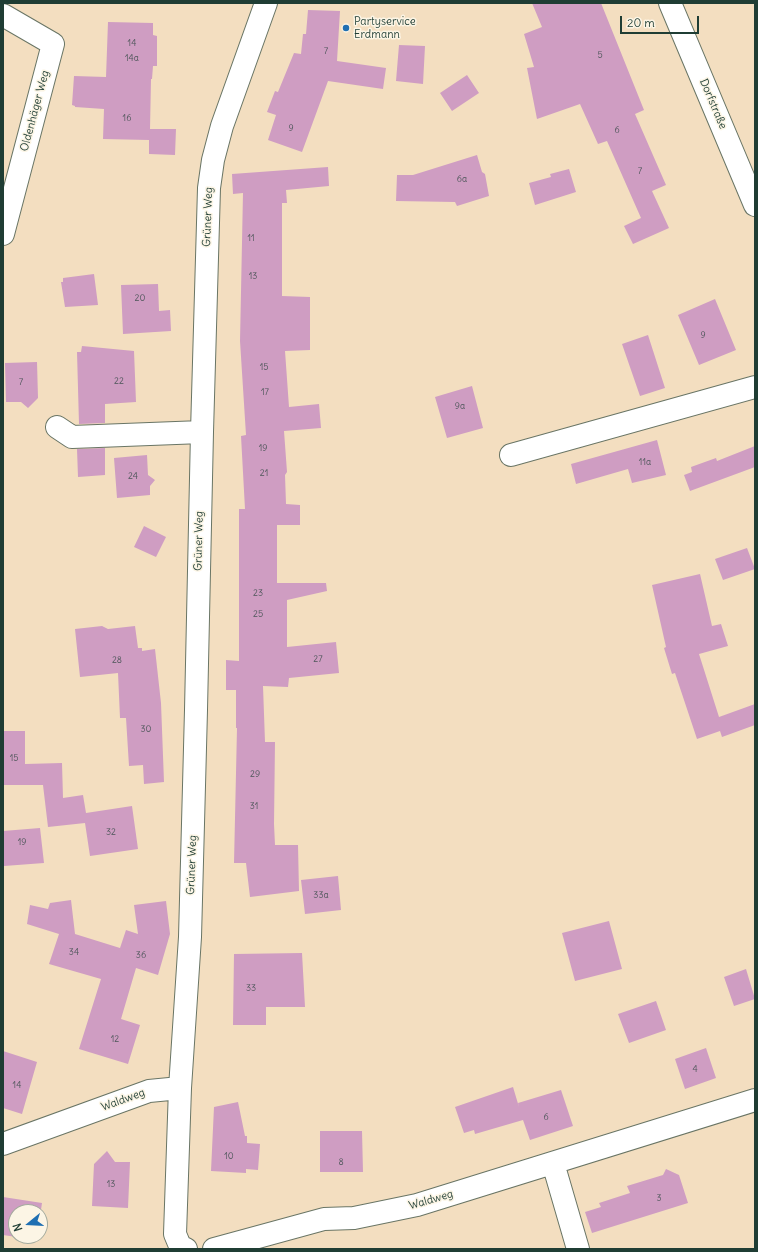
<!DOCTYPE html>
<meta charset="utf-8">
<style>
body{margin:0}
#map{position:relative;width:758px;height:1252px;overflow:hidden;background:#f3dec0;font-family:Delius,sans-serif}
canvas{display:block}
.frame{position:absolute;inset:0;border:4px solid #1f3d34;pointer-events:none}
.north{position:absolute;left:8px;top:1204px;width:40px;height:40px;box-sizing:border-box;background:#fcf5e5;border:1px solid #a4ab9e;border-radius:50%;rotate:252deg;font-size:11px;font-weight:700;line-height:16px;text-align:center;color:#1f3d34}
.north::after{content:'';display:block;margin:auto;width:14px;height:18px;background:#1f6fb2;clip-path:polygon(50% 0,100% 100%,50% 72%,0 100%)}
.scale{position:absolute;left:620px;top:16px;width:79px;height:18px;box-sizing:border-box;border:2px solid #1f3d34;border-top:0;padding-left:5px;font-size:12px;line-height:14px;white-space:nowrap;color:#1f3d34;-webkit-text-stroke:3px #fcf5e5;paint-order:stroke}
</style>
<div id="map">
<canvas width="758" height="1252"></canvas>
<div class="frame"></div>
<div class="north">N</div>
<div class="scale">20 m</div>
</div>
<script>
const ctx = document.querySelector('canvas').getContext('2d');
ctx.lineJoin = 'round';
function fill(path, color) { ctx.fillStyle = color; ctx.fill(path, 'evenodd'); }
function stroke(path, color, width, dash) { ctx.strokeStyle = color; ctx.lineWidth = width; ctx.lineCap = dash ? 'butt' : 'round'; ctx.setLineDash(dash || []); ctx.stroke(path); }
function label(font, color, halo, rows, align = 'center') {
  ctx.font = font + ' Delius,sans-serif'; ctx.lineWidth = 3; ctx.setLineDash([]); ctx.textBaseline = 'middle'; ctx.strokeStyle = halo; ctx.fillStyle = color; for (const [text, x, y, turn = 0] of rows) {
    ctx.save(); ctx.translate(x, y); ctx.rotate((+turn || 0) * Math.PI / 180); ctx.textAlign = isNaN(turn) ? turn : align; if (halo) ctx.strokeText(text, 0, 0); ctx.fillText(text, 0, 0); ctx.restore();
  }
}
const building = new Path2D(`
 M532,3H601L644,110L635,114L666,185L652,191L669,228L633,244L624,226L641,218L607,141L598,144L580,104L537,119L527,68L534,67L524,34L542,27Z
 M308,10L340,11L337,61L386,68L383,89L328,81L302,152L268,140L276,115L267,112L275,91L278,92L294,53L301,54L303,34H306Z
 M108,22L153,23V35L157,36V66H153L152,79H151L150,129H176L175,155L149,154V140L103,139L104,109L75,107V106L72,105L74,76L106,77Z
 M399,45L425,46L423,84L396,81Z
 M467,75L479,93L452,111L440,93Z
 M477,155L482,172L485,174L489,196L457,206L455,202L396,201L397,175H413Z
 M328,167L329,186L286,190L287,203H282V296L310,297V350L285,351L289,407L319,404L321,428L284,431L287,472L285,475L286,504L300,505V525H277V583H326L327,591L287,600V647L336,642L339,673L289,678L288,687L263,686L265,742H275L274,824L275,845H298L299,891L250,897L246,863H234L237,728H236V690H226V660L239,661V509H245L241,436L246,435L240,341L243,193L233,194L232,174Z
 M569,169L576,192L535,205L529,183L551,177L550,174Z
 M94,274L98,305L65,307L61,282H63V278Z
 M158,284L159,311L170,310L171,331L123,334L121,285Z
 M715,299L736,350L699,365L678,315Z
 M648,335L665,388L640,396L622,344Z
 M82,346L134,351L136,402L105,404V423L79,424L77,352H81Z
 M37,362L38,398L28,408L21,402H6L5,363Z
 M472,386L483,428L447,438L435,397Z
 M657,440L666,475L632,483L628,469L576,484L571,464Z
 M755,446V467L690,491L684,475L692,472L691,467L716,458L717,461Z
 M105,448V475L78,477L77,449Z
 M147,455L148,475L155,480L150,486V495L117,498L114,458Z
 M144,526L166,537L156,557L134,547Z
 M747,548L755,569L723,580L715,559Z
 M700,574L712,626L721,624L728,646L699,654L719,717L755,704V725L722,737L720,731L697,739L675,673L672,674L664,648L666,647L652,585Z
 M102,626L108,629L135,626L138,648H142V651L155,649L161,703L164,782L144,784L143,765L129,766L126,718H120L118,673L80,677L75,629Z
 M3,731H25V764L62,763L63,798L83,795L86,813L132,806L138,849L90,856L85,823L48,827L43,785H3Z
 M40,828L44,863L4,866L3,831Z
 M338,876L341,910L305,914L301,880Z
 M71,900L75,934L120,948L126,930L138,934L134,905L166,901L170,934L158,975L136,968L121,1019L140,1025L128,1064L79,1049L101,979L49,964L59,934L27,924L30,905L48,909L50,903Z
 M609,921L622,969L575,981L562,933Z
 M302,953L305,1007H266V1025H233L234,954Z
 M746,969L755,999L734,1006L724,977Z
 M656,1001L666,1030L629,1043L618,1014Z
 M706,1048L716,1078L685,1089L675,1059Z
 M3,1051L37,1062L22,1114L3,1108Z
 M513,1087L519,1107L518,1103L561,1090L573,1126L530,1140L523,1120L475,1134L474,1130L464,1133L455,1107Z
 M238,1102L245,1136H247V1143L260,1144L258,1170L246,1169V1173L211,1171L214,1107Z
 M320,1131H362L363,1172H320Z
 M107,1151L115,1162H130L128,1208L92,1206L94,1164Z
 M666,1169L679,1175L688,1203L592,1233L585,1212L601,1207L599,1203L630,1193L627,1186L663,1175Z
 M3,1197L42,1203L40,1216V1212H16V1236H37V1240L3,1235Z`);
const minor = new Path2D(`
 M670,3L755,205
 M3,15L53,44L3,234
 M57,427L72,437L202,432
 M511,455L755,387
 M180,1088L190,937L196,710L202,432L209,188L213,160L222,126L266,3
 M3,1144L149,1091L180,1088L175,1234L180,1246L186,1249
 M553,1163L578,1249
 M214,1249L324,1219L354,1218L417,1205L755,1100`);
const markers = [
 [346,28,4,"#1f6fb2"]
];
const numberNames = [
 ["14",132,43],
 ["7",326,51],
 ["5",600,55],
 ["14a",132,58],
 ["16",127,118],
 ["9",291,128],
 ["6",617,130],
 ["7",640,171],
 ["6a",462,179],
 ["11",251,238],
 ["13",253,276],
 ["20",140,298],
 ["9",703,335],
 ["15",264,367],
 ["22",119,381],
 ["7",21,382],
 ["17",265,392],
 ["9a",460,406],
 ["19",263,448],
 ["11a",645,462],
 ["21",264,473],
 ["24",133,476],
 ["23",258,593],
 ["25",258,614],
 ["27",318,659],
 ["28",117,660],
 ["30",146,729],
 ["15",14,758],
 ["29",255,774],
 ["31",254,806],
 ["32",111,832],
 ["19",22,842],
 ["33a",321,895],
 ["34",74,952],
 ["36",141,955],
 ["33",251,988],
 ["12",115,1039],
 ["4",695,1069],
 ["14",17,1085],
 ["6",546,1117],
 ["10",229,1156],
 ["8",341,1162],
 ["13",111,1184],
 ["3",659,1198]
];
const poiNames = [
 ["Partyservice",354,22],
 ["Erdmann",354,35]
];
const streetNames = [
 ["Dorfstraße",713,104,67],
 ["Oldenhäger Weg",35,111,-75],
 ["Grüner Weg",208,217,-88],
 ["Grüner Weg",199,541,-89],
 ["Grüner Weg",192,865,-88],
 ["Waldweg",123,1100,-20],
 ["Waldweg",431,1200,-16]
];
fill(building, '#cf9dc2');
stroke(minor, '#697565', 24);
stroke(minor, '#fff', 22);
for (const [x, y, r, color] of markers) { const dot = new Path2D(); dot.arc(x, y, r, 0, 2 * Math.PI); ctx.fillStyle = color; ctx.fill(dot); stroke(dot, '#fcf5e5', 1.5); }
label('9px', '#4b5558', null, numberNames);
label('11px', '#1f3d34', '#fcf5e5', poiNames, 'left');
label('11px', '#1f3d34', '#fcf5e5', streetNames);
</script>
